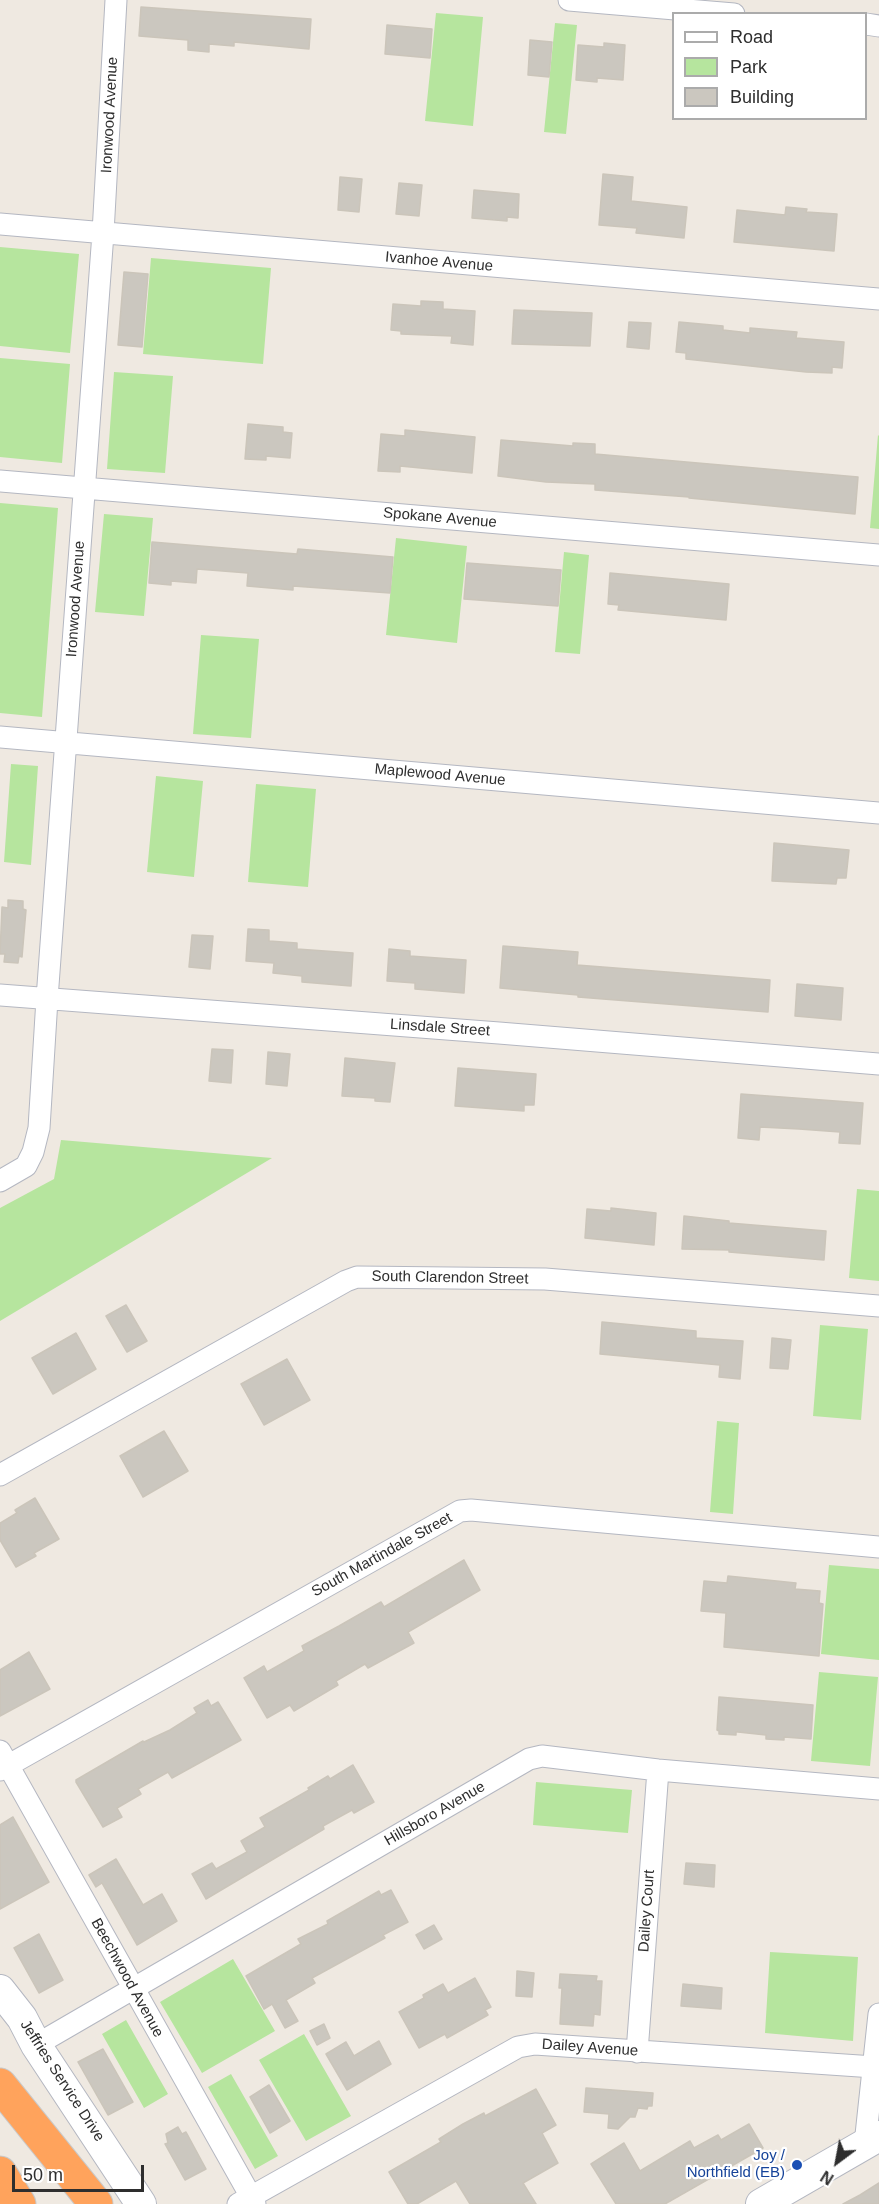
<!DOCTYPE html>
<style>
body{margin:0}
#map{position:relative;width:879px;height:2204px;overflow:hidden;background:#efe9e1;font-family:Arial,sans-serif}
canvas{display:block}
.legend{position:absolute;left:672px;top:12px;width:195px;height:108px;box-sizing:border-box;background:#fff;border:2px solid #ababab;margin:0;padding:8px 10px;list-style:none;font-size:18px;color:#2e2e2e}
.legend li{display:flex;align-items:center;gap:12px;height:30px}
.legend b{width:30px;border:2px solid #ababab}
.north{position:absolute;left:807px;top:2132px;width:60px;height:60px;-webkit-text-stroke:4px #fff;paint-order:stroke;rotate:212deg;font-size:16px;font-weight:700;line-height:24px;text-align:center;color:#2e2e2e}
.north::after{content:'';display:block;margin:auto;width:21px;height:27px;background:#2e2e2e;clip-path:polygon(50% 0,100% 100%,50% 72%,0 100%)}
.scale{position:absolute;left:12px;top:2165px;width:132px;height:27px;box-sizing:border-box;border:3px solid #2e2e2e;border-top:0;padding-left:8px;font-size:18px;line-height:21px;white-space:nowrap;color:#2e2e2e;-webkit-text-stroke:4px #fff;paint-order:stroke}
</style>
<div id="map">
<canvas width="879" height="2204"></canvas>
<ul class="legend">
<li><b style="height:8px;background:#fff"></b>Road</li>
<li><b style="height:16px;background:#b6e59e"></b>Park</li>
<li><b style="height:16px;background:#cbc7bf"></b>Building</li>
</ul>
<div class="north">N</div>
<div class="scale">50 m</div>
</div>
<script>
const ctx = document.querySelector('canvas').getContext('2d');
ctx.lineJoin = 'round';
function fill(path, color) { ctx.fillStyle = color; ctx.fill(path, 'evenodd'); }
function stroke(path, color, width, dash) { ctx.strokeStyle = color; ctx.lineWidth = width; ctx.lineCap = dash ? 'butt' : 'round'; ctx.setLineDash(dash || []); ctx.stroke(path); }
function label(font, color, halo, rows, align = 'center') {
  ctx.font = font + ' Arial,sans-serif'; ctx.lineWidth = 4.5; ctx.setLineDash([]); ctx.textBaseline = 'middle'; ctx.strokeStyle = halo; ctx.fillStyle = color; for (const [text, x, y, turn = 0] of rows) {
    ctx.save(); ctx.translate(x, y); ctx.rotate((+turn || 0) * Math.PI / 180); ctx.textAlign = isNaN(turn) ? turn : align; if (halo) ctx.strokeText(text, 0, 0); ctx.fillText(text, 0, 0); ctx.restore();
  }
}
const green = new Path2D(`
 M436,13L483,17L473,126L425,121Z
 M555,23L577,25L566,134L544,132Z
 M0,247L79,254L70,353L0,346Z
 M151,258L271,268L263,364L143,354Z
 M0,358L70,364L62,463L0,457Z
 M114,372L173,376L165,473L107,469Z
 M878,435L879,436V529L870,528Z
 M0,503L58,508L42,717L0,713Z
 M104,514L153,518L144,616L95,612Z
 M396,538L467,546L457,643L386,635Z
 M564,552L589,555L580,654L555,652Z
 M201,635L259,639L251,738L193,734Z
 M11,764L38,766L31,865L4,862Z
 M156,776L203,781L194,877L147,872Z
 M256,784L316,789L308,887L248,882Z
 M61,1140L272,1158L0,1321V1208L54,1179Z
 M857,1189L879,1191V1281L849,1278Z
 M820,1325L868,1329L861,1420L813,1416Z
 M717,1421L739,1423L733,1514L710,1512Z
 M829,1565L879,1569V1660L821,1654Z
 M819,1672L878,1677L870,1766L811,1761Z
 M536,1782L632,1790L628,1833L533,1825Z
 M770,1952L858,1957L853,2041L765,2033Z
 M233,1959L275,2031L202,2073L160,2002Z
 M126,2020L168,2094L144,2108L102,2034Z
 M304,2034L351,2116L306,2141L259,2060Z
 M231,2074L278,2156L255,2169L208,2087Z`);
const building = new Path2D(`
 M141,7L311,19L309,49L234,42V46L209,44V52L188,50V40L139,36Z
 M387,25L432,29L430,58L385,54Z
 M530,40L552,42L549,77L528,75Z
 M604,43L625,45L623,80L597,78V82L576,80L578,45L604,47Z
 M603,174L633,177L631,201L687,207L684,238L636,233L637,228L599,225Z
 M340,177L362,179L359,212L338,210Z
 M399,183L422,185L419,216L396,214Z
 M474,190L519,194L518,218L507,217V221L472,218Z
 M786,207L807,209L806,212L837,214L834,251L734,242L737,210L785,215Z
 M124,272L148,274L142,347L118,345Z
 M421,301L443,302V309L475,311L473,345L451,343L452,336L401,334V331L391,330L393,304L421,306Z
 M514,310L592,313L590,346L512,344Z
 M629,322L651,323L649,349L627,347Z
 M679,322L723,326V330L750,333V328L797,332L796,338L844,342L842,368L832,367V373L806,372L686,359V353L676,352Z
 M248,424L283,427V432L292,433L290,458L266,456V460L245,459Z
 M405,430L475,437L472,473L400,466V472L378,471L381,434L405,436Z
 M501,440L573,446V443L595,444V454L858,477L855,514L689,498V497L595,490V484L546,482L498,476Z
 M152,542L297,554L298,549L393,557L390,593L293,586V590L247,586L248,573L197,569L196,583L171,581V585L149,583Z
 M467,563L561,570L558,606L464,599Z
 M610,573L729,584L726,620L618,610L619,605L608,604Z
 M774,843L849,850L846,878H837L836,884L772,881Z
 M8,900L23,901V909L26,910L22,957L19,956L18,963L4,962L5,954H0L2,907L8,908Z
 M248,929L269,930V941L297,943V949L353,953L351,986L302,982V976L273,973L274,963L246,961Z
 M192,935L213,936L210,969L189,967Z
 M503,946L578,952L577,965L770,980L768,1012L603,999L578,997V995L500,988Z
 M389,949L410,951V956L466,960L464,993L415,989V983L387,981Z
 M797,984L843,988L841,1020L795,1016Z
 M212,1049L233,1050L231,1083L209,1081Z
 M268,1052L290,1054L287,1086L266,1084Z
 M345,1058L395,1063L390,1102L375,1101V1098L342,1096Z
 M458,1068L536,1074L534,1105H524V1111L455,1106Z
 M741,1094L863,1103L860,1144L839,1143L840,1132L799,1129L760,1127L759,1140L738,1138Z
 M611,1208L656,1213L654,1245L585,1238L587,1209L611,1211Z
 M684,1216L729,1221V1223L826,1231L824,1260L729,1252V1250L682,1249Z
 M126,1305L147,1341L127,1352L106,1316Z
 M602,1322L696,1331V1338L743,1341L740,1379L719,1377L720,1365L600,1354Z
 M76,1333L96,1369L53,1394L32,1358Z
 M772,1338L791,1340L788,1369L770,1368Z
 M287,1359L310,1400L264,1425L241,1384Z
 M164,1431L188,1471L143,1497L120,1456Z
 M35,1498L59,1539L34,1553L36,1556L16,1567L0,1540V1523L17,1513L15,1510Z
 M464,1560L480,1590L408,1632L414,1643L368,1668L365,1664L336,1681L338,1685L294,1711L290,1705L267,1718L244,1678L264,1666L267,1672L304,1651L302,1646L339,1626L381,1602L384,1607Z
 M728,1576L796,1583L795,1589L820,1591L819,1603L823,1604L819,1656L724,1647L726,1613L701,1611L704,1581L727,1583Z
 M29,1652L50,1689L0,1716V1670Z
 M719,1697L813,1705L811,1739L784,1737V1740L766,1739V1735L738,1732H736V1735L719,1734V1731L717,1730Z
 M208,1700L211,1706L218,1702L241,1740L172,1778L168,1772L138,1789L141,1794L117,1808L122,1817L103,1827L76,1782V1780L143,1741L144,1742L170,1730L197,1713L194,1708Z
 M353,1765L374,1802L354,1813L352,1810L323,1826L324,1829L206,1899L192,1874L212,1863L216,1869L247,1852L241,1841L265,1827L260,1818L309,1790L308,1788L328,1776L330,1779Z
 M13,1817L49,1882L0,1909V1825Z
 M116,1859L143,1905L162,1894L177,1921L137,1945L102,1883L96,1887L89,1875Z
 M686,1863L715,1865L714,1887L684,1884Z
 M391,1890L408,1922L383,1935L385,1938L312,1978L315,1983L286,2000L298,2021L285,2028L272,2004L264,2009L246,1976L301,1944L298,1939L328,1924L327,1921L379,1891L381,1895Z
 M434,1925L442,1939L424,1949L416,1935Z
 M39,1934L63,1980L39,1993L14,1948Z
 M517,1971L534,1973L532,1997L516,1996Z
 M560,1974L597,1976L596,1981H602L600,2015L594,2014L593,2026L560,2024L562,1988H559Z
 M475,1978L491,2007L485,2010L488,2015L447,2038L445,2034L419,2048L399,2012L424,1998L423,1995L443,1984L448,1993Z
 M683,1984L722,1988L721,2009L681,2006Z
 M324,2024L330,2038L317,2045L310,2031Z
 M379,2041L391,2064L347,2090L326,2054L346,2042L354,2056Z
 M103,2049L133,2102L108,2115L78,2062Z
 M269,2085L290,2121L270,2133L250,2097Z
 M586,2088L653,2093L652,2106H648L647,2109L638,2108L635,2117H630L618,2129L608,2128L609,2114L584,2112Z
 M536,2089L556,2125L542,2133L558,2163L523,2183L536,2204H470L456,2181L417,2204H408L389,2172L441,2142L439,2139L463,2124L484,2113L485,2116Z
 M749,2124L763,2148L665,2204H616L591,2164L624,2143L640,2171L690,2141L694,2148L718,2135L721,2140Z
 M178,2127L182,2134L186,2132L206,2169L185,2180L165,2144L168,2143L166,2134Z
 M879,2183V2204H843L860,2195Z`);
const street = new Path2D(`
 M569,0L734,14
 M866,24L879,26
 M0,224L879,299
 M0,481L879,555
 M0,737L879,813
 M0,995L499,1033L879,1064
 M0,1181L26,1166L33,1152L39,1128L47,999L103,233L116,0
 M0,1475L346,1281L357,1277L545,1279L879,1306
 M0,1751L255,2204
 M0,1770L460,1511L471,1510L879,1547
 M36,2045L529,1759L542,1756L658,1770L879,1789
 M637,2052L658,1770
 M865,2144L879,2014
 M238,2204L518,2047L535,2044L874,2067L879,2069`);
const secondary = new Path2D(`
 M0,1990L22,2018L36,2045L141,2204
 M761,2204L879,2136`);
const highway = new Path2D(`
 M0,2085L96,2204
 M0,2173L19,2204`);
const markers = [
 [797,2165,6,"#1a4fb4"]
];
const streetNames = [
 ["Ironwood Avenue",110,115,-87],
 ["Ivanhoe Avenue",439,262,5],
 ["Spokane Avenue",440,518,5],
 ["Ironwood Avenue",76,599,-86],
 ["Maplewood Avenue",440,775,5],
 ["Linsdale Street",440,1028,4],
 ["South Clarendon Street",450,1278,1],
 ["South Martindale Street",382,1555,-29],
 ["Hillsboro Avenue",435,1814,-30],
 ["Dailey Court",647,1911,-86],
 ["Beechwood Avenue",127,1978,61],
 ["Dailey Avenue",590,2048,4],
 ["Jeffries Service Drive",62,2081,57]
];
const transitNames = [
 ["Joy /",785,2156],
 ["Northfield (EB)",785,2173]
];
fill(green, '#b6e59e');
fill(building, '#cbc7bf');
stroke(building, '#cbc5ba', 1.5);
stroke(street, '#b4b7c1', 23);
stroke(secondary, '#b4b7c1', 32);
stroke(highway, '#c9c9c9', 35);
stroke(street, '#fff', 21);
stroke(secondary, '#fff', 30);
stroke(highway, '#ffa35c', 33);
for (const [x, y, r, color] of markers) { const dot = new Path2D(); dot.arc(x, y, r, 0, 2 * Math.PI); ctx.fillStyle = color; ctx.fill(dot); stroke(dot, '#fff', 2); }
label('15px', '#2e2e2e', '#fff', streetNames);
label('15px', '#164399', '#fff', transitNames, 'right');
</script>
